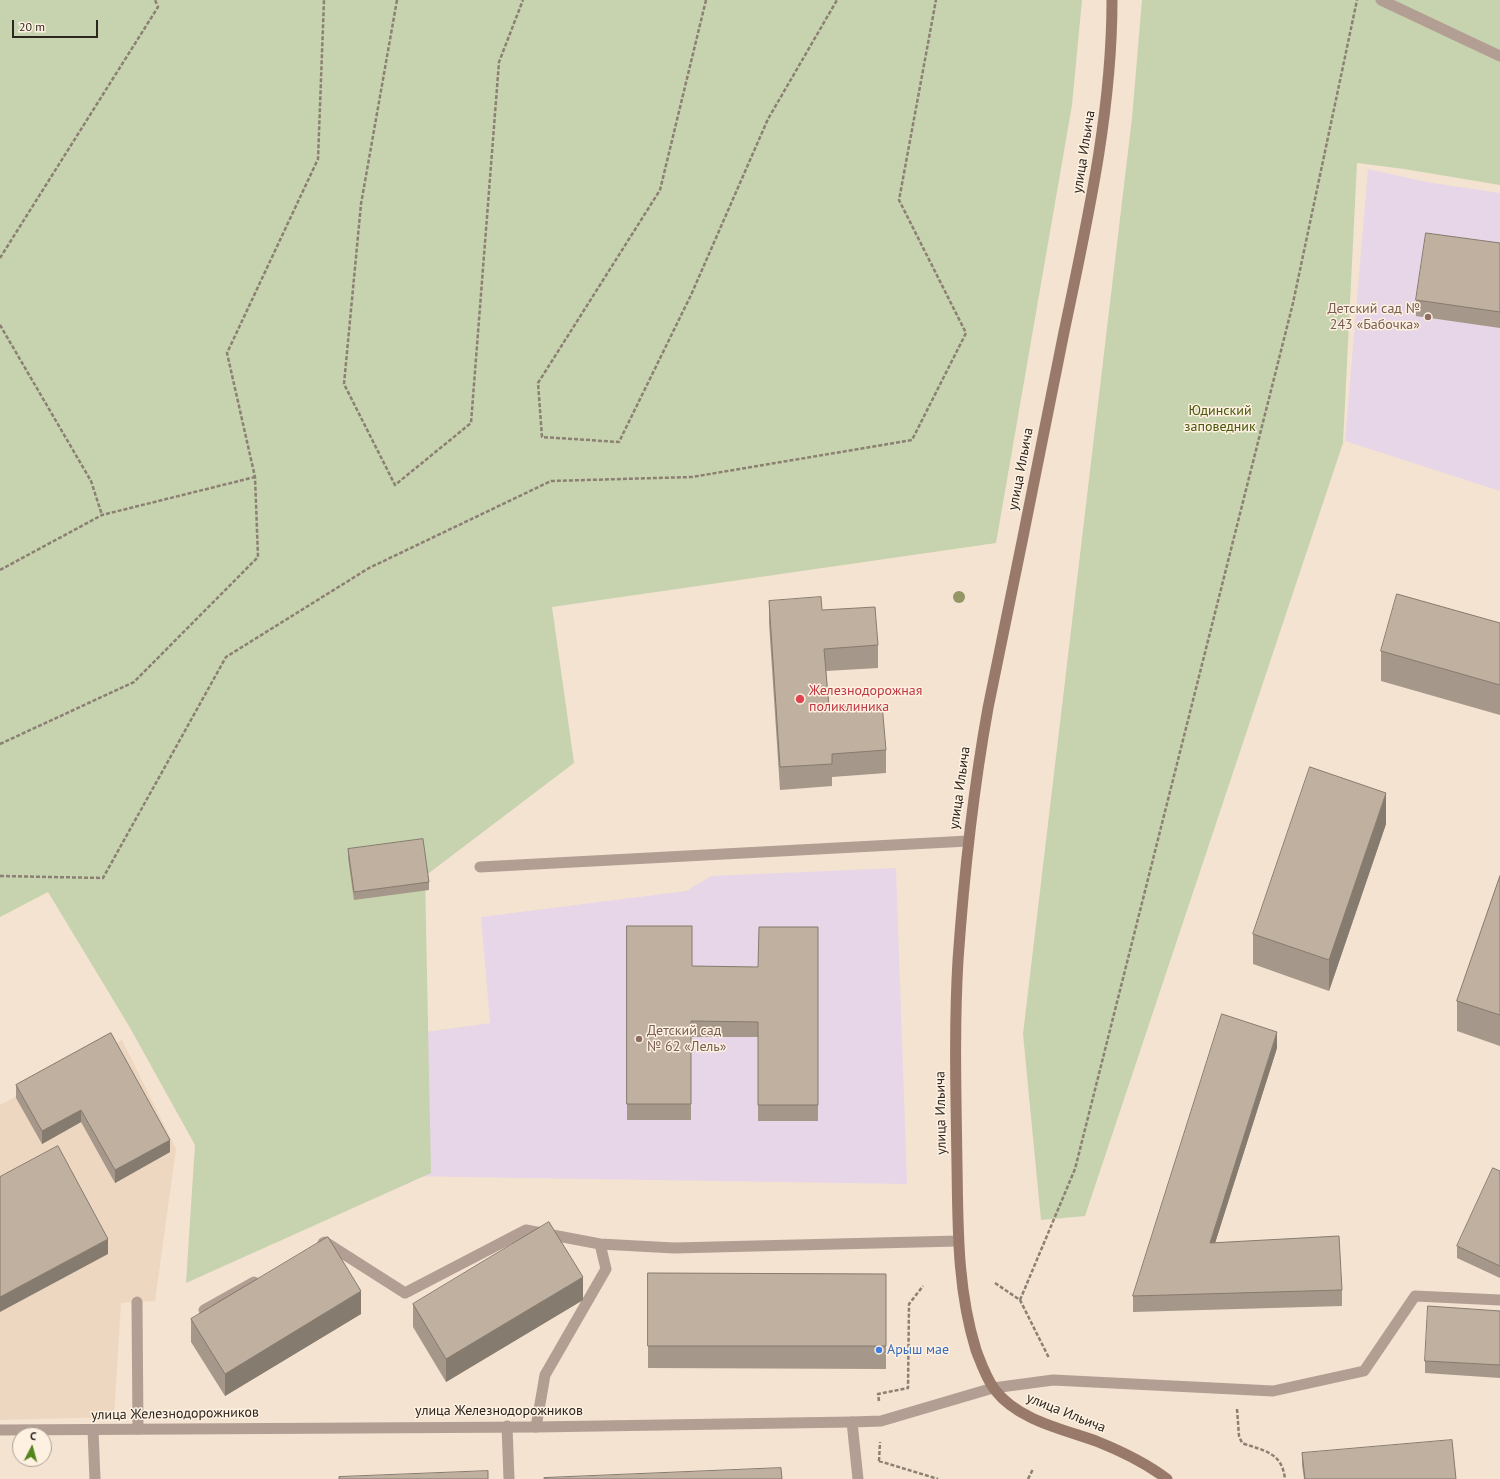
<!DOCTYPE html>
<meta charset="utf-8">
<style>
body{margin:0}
#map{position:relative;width:1500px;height:1479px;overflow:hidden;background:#f4e3d1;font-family:"PT Sans",sans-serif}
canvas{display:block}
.north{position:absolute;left:12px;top:1427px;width:40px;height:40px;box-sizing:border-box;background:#fef1e2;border:1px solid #aaa094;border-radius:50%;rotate:6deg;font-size:11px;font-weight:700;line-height:16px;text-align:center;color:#2c261f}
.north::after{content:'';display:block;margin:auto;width:14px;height:18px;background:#54871e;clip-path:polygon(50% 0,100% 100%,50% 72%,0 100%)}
.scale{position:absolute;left:12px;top:20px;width:86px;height:18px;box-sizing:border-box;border:2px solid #2c261f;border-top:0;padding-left:5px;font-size:12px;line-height:14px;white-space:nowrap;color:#2c261f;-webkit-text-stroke:3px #fef1e2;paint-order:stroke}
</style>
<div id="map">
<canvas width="1500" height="1479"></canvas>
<div class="north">С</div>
<div class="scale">20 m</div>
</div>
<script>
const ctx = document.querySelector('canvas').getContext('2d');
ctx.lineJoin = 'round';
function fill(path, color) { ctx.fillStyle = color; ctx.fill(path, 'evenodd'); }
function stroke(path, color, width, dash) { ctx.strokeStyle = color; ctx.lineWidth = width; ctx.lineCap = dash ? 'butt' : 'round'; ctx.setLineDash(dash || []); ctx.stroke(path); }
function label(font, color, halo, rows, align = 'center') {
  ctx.font = font + ' "PT Sans",sans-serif'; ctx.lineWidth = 3; ctx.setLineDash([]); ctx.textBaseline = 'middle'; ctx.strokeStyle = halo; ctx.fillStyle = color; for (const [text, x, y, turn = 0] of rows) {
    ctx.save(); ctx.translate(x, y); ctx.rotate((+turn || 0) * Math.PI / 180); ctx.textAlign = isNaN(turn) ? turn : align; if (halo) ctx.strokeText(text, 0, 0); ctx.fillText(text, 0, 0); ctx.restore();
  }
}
const built = new Path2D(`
 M122,1040L176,1149L155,1301L121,1303L114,1417L0,1420V1105Z`);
const education = new Path2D(`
 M1368,169L1426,182L1500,193V491L1345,441Z
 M896,868L907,1184L270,1174L261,1055L490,1023L481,917L686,891L711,876Z`);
const green = new Path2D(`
 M0,0H1082L1072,105L996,543L552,607L574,763L425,876L431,1173L186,1283L195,1145L129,1026L48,892L0,917Z
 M1142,0H1500V185L1404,169L1357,163L1343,443L1085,1216L1041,1220L1023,1034L1132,118Z`);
const path = new Path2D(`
 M397,0L361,204L344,384L395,485L471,423L499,62L523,0
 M706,0L660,190L538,383L542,437L619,442L691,295L768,119L837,0
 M0,258L158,7L155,0
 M0,325L91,481L102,515
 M0,570L102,515L255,477
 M0,744L134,682L258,557L255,477L227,353L318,159L324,0
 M0,876L103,878L226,657L369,568L551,481L692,477L912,440L966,333L899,200L936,0
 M995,1283L1020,1300L1049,1358
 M1020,1300L1075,1169L1293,303L1357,0
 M879,1401L878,1394L908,1388L909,1304L923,1286
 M1237,1409L1239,1436L1242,1443C1264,1451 1282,1452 1285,1479
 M879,1461L880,1442
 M879,1461L938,1479
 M1028,1479L1033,1469`);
const service = new Path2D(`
 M1381,0L1500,56
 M480,867L968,841
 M323,1243L325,1242L405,1293L526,1230L600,1244L674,1248L958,1241
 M137,1302L138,1429
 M204,1310L254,1282
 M993,1388L1053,1380L1273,1391L1364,1371L1415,1296L1500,1300
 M852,1422L858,1479
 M507,1426L509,1479
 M536,1427L545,1375L606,1269L600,1244
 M93,1430L95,1479`);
const minor = new Path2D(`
 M0,1430L536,1427L852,1422L881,1421L993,1388`);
const secondary = new Path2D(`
 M1112,0C1112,113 1087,222 1064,332C1039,457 1014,583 988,708C973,791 964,875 958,960C954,1028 956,1096 957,1165C958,1227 957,1289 976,1350C981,1363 986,1378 995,1390C1018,1420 1062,1429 1096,1441C1121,1451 1146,1463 1167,1479`);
const trees = [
 [959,597]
];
const wall = new Path2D(`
 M1500,243V328L1416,316V300Z
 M769,601L822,610L878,645V668L826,671L829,707L886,750V773L832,777V786L780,790L769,623Z
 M1500,623V715L1381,681V651Z
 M1386,824L1329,991L1253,964V934Z
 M348,849L429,882V890L354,900L348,858Z
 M1500,876V1046L1457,1031V1001Z
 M627,926L692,966L758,967L818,927V1121H758V1037H691V1120H627Z
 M111,1033L170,1152L115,1183L81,1122L42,1144L16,1098V1085Z
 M1277,1048L1215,1243L1342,1290V1306L1133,1312V1296Z
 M1500,1171V1278L1457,1258V1246Z
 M648,1273L886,1274V1369L648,1368Z
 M583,1300L446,1382L413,1327V1304Z
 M1500,1311V1378L1425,1373V1361Z
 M361,1314L225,1396L191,1342V1319Z
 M1302,1453L1456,1479H1304L1302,1465Z`);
const shadedWall = new Path2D(`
 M1386,793V824L1329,991V960Z
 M1277,1032V1048L1210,1259V1243Z
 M81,1110V1122L42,1144V1131Z
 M170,1140V1152L115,1183V1170Z
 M108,1239V1254L0,1312V1297Z
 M583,1277V1300L446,1382V1359Z
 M361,1291V1314L225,1396V1374Z`);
const building = new Path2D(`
 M1426,233L1500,243V312L1416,300Z
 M1397,594L1500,623V685L1381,651Z
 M821,597L822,610L875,607L878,645L824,649L829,707L882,704L886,750L832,754V764L780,767L769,601Z
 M1310,767L1386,793L1329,960L1253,934Z
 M423,839L429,882L354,892L348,849Z
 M1500,876V1015L1457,1001Z
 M627,926H692V966L758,967L759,927H818V1105H758V1022L691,1021V1104H627Z
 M1222,1014L1277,1032L1210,1243L1339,1236L1342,1290L1133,1296Z
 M111,1033L170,1140L115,1170L81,1110L42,1131L16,1085Z
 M58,1146L108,1239L0,1297V1177Z
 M1493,1168L1500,1171V1266L1457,1246Z
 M549,1222L583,1277L446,1359L413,1304Z
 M328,1237L361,1291L225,1374L191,1319Z
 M648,1273L886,1274V1346H648Z
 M1428,1306L1500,1311V1365L1425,1361Z
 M1452,1440L1456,1479H1305L1302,1453Z
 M781,1468L782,1479H544V1478Z
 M488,1471V1479H339V1477Z`);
const markers = [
 [1428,317,4,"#8d6e63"],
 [800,699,5,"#e0444e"],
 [639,1039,4,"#8d6e63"],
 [879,1350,4,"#3f7fe0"]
];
const streetNames = [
 ["улица Ильича",1084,152,-81],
 ["улица Ильича",1021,469,-79],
 ["улица Ильича",960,788,-82],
 ["улица Ильича",941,1113,-91],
 ["улица Железнодорожников",499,1411],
 ["улица Ильича",1066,1413,22],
 ["улица Железнодорожников",175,1414,-1]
];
const educationNames = [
 ["Детский сад №",1420,309],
 ["243 «Бабочка»",1420,325],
 ["Детский сад",647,1031,"left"],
 ["№ 62 «Лель»",647,1047,"left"]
];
const parkNames = [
 ["Юдинский",1220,411],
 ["заповедник",1220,427]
];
const healthNames = [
 ["Железнодорожная",809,691],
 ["поликлиника",809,707]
];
const shopNames = [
 ["Арыш мае",887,1350]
];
fill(built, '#edd7c0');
fill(education, '#e7d6e7');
fill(green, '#c7d2ae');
stroke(path, '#8b8073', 2.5, [4, 2]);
stroke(service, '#b39e93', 11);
stroke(minor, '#b39e93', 11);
stroke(secondary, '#997a6a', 11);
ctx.fillStyle = '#959665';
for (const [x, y] of trees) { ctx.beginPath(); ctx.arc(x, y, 6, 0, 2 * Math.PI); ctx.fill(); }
fill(wall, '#a59789');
fill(shadedWall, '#867b6f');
fill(building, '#c0b09f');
stroke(building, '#867b6f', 1);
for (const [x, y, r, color] of markers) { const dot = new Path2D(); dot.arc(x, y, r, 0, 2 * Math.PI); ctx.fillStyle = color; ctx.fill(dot); stroke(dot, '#fef1e2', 1.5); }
label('14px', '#2c261f', '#fef1e2', streetNames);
label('14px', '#785e54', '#fef1e2', educationNames, 'right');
label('14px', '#48570c', '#fef1e2', parkNames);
label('14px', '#be3a42', '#fef1e2', healthNames, 'left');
label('14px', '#366cbe', '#fef1e2', shopNames, 'left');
</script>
